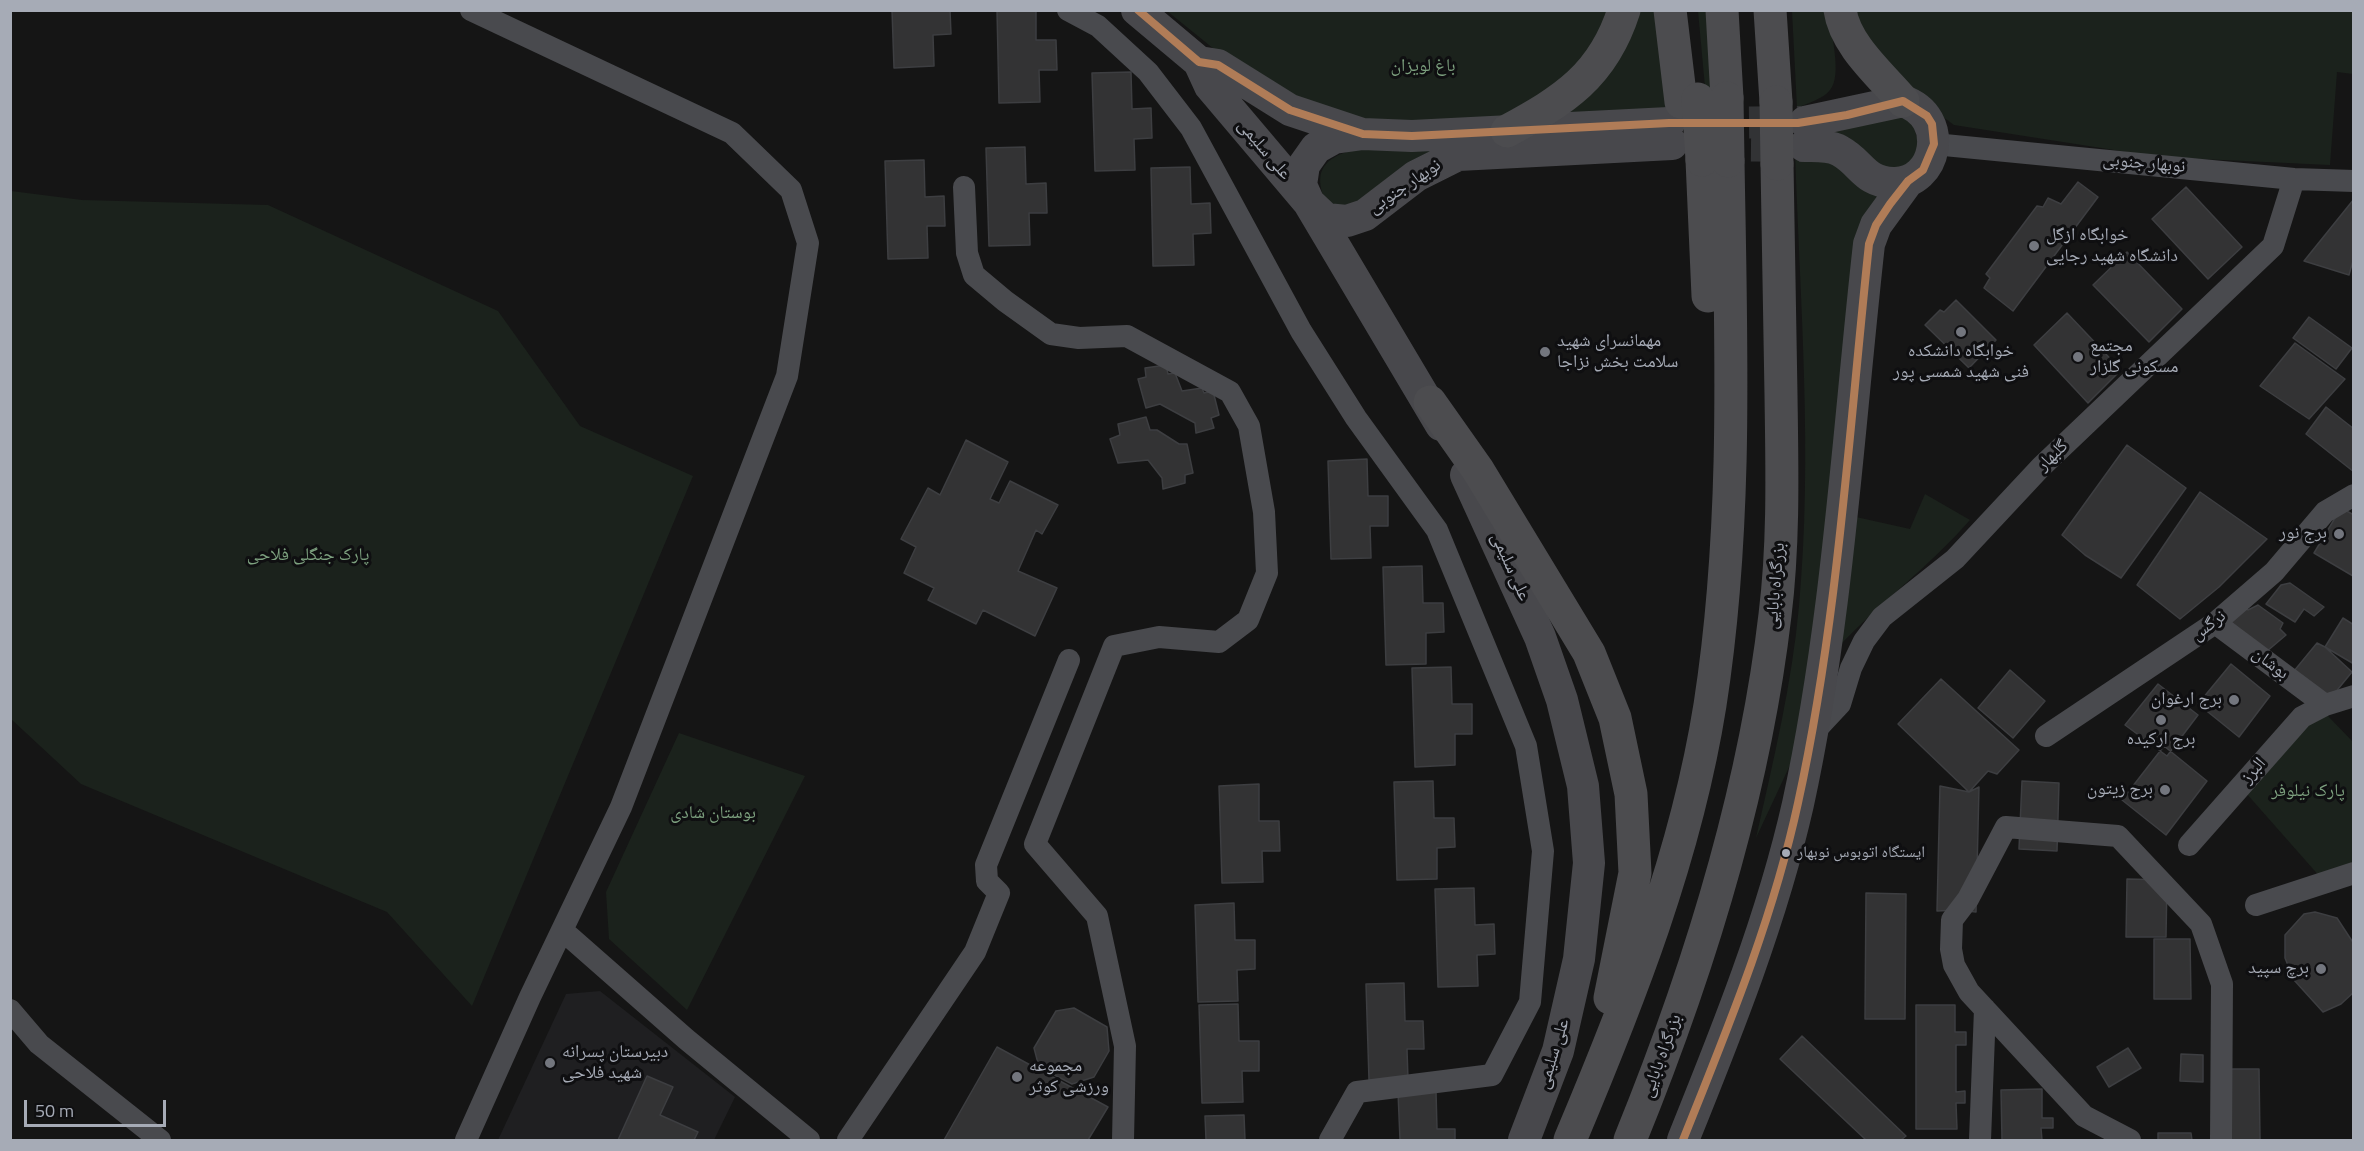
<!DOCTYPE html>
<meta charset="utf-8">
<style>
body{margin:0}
#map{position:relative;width:2364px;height:1151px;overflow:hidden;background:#151515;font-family:"Titillium Web",sans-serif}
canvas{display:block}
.frame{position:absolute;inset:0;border:12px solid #a6abb6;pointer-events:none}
.scale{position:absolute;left:24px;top:1100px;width:142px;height:27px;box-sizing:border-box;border:3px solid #a6abb6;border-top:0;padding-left:8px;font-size:18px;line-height:21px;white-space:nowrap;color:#a6abb6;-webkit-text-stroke:4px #0f0f11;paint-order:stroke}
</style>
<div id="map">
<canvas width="2364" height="1151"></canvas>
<div class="frame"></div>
<div class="scale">50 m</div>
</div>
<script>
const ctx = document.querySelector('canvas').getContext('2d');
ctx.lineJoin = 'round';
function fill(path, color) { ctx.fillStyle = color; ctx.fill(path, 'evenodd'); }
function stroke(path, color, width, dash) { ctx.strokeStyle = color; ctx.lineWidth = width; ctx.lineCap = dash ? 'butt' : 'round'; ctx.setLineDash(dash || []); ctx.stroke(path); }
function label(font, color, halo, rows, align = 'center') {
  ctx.font = font + ' "Titillium Web","Noto Naskh Arabic",sans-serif'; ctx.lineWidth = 6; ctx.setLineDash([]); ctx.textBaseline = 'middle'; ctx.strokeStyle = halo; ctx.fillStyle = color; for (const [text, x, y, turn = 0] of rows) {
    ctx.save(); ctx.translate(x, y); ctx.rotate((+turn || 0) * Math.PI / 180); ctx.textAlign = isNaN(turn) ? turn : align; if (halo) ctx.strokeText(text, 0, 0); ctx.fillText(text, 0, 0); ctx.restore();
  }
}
const built = new Path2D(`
 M600,991L735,1097L714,1140H498L566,994Z`);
const green = new Path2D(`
 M1167,11H1608L1602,26L1563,92L1497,120L1367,122L1284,96L1235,66Z
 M1631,11H1660L1677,111L1549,116Z
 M1698,11H1708L1720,388L1705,87Z
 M1792,11H1828C1830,29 1843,75 1830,90C1823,99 1808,103 1797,108Z
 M1853,11H2353V74L2337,72L2330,165L2159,157L1954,125L1906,90L1876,57Z
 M1910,115L1922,154L1893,174L1832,133L1836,127Z
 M1458,145L1346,210L1325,201C1313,171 1324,158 1353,150Z
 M1795,151H1811L1879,192L1845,382L1797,750L1756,838C1773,762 1792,684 1799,606C1813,456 1800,302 1795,151Z
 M11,191L82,200L268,205L498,311L580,426L693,476L472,1006L387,912L81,784L11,719Z
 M1925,494L1970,520C1931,565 1882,601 1841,644L1856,517L1910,529Z
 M2327,715L2353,742V865L2321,878L2246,793L2304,726Z
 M679,733L805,776L687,1010L609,939L606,892Z`);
const building = new Path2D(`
 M892,10H950L951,34L933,35L934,66L894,68Z
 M997,10H1036V40H1056L1057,70H1039L1040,102L999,103Z
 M1131,72L1132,109L1151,108L1152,138L1134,139L1135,170L1095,171L1092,73Z
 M1025,147L1026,184L1046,183L1047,213H1029L1030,245L989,246L986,148Z
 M924,160L925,197L944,196L945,226H927L928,258L888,259L885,161Z
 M1190,167L1191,204L1210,203L1211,233L1193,234L1194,265L1153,266L1151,168Z
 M2078,182L2098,197L2013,311L1984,288L1990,278L1986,274L2037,206L2043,207L2048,198L2061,204Z
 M2186,187L2242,247L2208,279L2152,219Z
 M2354,199V257L2349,275L2304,261Z
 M2127,252L2182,309L2149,342L2093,285Z
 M1956,300L1996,340L1969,368L1925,325L1940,310L1944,312Z
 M2067,313L2121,370L2088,403L2034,345Z
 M2309,317L2352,348L2336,369L2293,338Z
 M2295,343L2345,379L2309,419L2260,386Z
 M1166,365L1168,374L1175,373L1182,391L1202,388L1204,393L1213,391L1219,415L1211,418L1214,428L1196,433L1195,423L1160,404L1146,408L1138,379L1146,377L1145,368Z
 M2326,407L2354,429V472L2306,434Z
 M1146,417L1150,430H1157L1179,444H1187L1193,473L1185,475V483L1163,489L1162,478L1148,460L1118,463L1110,439L1120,435L1118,424Z
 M966,440L1008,462L990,499L999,503L1010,481L1058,505L1042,534L1036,530L1018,571L1057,588L1035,636L983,610L976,624L928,600L934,588L904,573L916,547L901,539L928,488L940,495Z
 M2127,445L2186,488L2121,578L2085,555L2062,535Z
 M1367,459L1368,496H1388V526H1370L1371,558L1331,559L1328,461Z
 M2200,492L2267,539L2219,587L2180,619L2137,585Z
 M2341,508L2354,515L2353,576L2314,553Z
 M1422,566L1423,603H1443L1444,632L1426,633V664L1386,665L1383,567Z
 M2290,583L2324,607L2314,616L2304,609L2295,622L2266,604L2281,585Z
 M2243,605L2248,610L2258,605L2283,623L2280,629L2286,635L2266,652L2229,620Z
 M2343,618L2354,625V664L2325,647Z
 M2317,643L2325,647L2352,672L2329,700L2294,671Z
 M2231,664L2270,696L2239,737L2198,704Z
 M1451,667L1452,704H1472V734H1455V765L1415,767L1412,668Z
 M2010,670L2045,701L2013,738L1978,708Z
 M1941,679L2019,750L1997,774L1988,771L1969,792L1898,724Z
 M2158,684L2198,715L2167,756L2125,725Z
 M2164,746L2207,781L2166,835L2122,800Z
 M1433,781L1434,818H1454L1455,847L1437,848V879L1397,880L1394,782Z
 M2022,781L2059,783L2057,851L2019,849Z
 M1259,784V821H1279L1280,851H1262L1263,882L1222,883L1219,786Z
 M1940,786L1969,792L1979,787L1976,912L1958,910L1937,911Z
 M2127,879L2167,880L2166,937H2126Z
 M1474,888L1475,925L1494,924L1495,954L1477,955L1478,986L1438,987L1435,889Z
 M1866,893L1906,894L1905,1019H1865Z
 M1234,903L1235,940H1255V969L1237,970L1238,1001L1198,1002L1195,905Z
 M2315,912L2337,918L2354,944V992L2341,1004L2323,1012L2294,980L2285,958V935L2304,914Z
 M2154,939H2190L2191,999H2154Z
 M1404,983L1405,1021H1423L1424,1049H1407L1408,1079L1369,1080L1366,984Z
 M1238,1004L1239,1041H1259V1071H1242L1243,1102L1202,1103L1199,1005Z
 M1916,1005H1955V1032H1966V1045H1956V1092L1965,1091V1103H1956L1957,1129H1916Z
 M1074,1008L1107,1027L1109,1051L1094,1077L1072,1084L1039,1067L1034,1048L1056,1011Z
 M1802,1036L1906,1136L1901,1140H1866L1780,1059Z
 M997,1047L1108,1107L1088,1140H944Z
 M2128,1048L2141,1068L2109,1087L2097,1067Z
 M2181,1054L2203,1055V1082L2180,1081Z
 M2227,1069H2259L2260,1140H2228Z
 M647,1076L673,1087L660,1115L698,1132L694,1140H618Z
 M2042,1089V1118H2053V1128H2041L2042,1140H2002L2001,1090Z
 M1436,1091L1437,1129H1455V1140H1400L1398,1092Z
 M1244,1115L1245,1140H1206L1205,1116Z
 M2158,1133H2191L2192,1140H2158Z`);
const secondaryTunnel = new Path2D(`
 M1701,123L1801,122
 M1703,145L1803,146`);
const street = new Path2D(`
 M1068,10L1098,26L1148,72L1191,128L1301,331L1356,418L1437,530L1526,746L1543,851L1530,1002L1492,1075L1357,1092L1330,1140
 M1934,144L2294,179L2354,181
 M964,187L967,253L974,275L1005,301L1051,334L1079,338L1127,336L1230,392L1249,426L1264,512L1267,573L1248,620L1219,642L1159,637L1114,646L1035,844L1097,916L1125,1046L1123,1140
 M2215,623L2325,705
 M1812,734L1840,704L1851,668L1864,641L1882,617L1955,559L2041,467L2273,246L2294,179
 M2046,736L2215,623L2274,572L2325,512L2354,495
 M2189,845L2302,717L2325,705L2354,696
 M2256,905L2354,873
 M562,930L686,1039L809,1140
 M10,1010L39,1044L160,1140
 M466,1140L530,997L621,807L787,376L808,243L791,190L732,133L471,10
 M848,1140L975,952L999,893L987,881L986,865L1069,660
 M1980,1140L1985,1009
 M2130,1140L2084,1116L1969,992L1954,965L1951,949L1952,920L1968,899L2006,827L2118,836L2201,924L2222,984L2221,1140`);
const secondary = new Path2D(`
 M1137,10L1199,62L1210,86L1309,203L1441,425
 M1199,62L1218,65L1290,110L1362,134
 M1669,123L1412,136L1363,134L1334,138L1316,148L1304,165L1301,185L1309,203L1326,219L1347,221L1365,215L1416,176L1458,155L1672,144
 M1804,146C1816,146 1830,145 1840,151C1862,163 1864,182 1893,183C1937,185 1951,117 1903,101L1805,122
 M1466,475L1540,637L1562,700L1583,786L1589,863L1579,959L1558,1051L1524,1140
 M1683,1140C1727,1031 1772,919 1798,804C1838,620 1848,431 1869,244L1876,225L1908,181`);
const highway = new Path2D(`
 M1670,10L1681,102
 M1722,10L1727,98
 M1770,10L1776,102
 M1840,10C1845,45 1881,75 1903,101
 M1507,131C1564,100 1603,76 1624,10
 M1702,160L1708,296
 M1430,402L1478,470L1589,653L1615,718L1631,794L1635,873L1610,998
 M1570,1140C1629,1000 1686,856 1710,705C1738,525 1731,342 1728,161
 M1630,1140C1698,973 1754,795 1775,615C1784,542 1782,468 1781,395C1780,318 1778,241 1777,164`);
const highwayBridge = new Path2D(`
 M1727,98L1728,161
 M1698,99L1702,160
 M1776,102L1777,164`);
const bus1 = new Path2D(`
 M1138,10L1199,62L1218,65L1290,110L1363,134L1412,136L1669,123H1798L1847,115L1903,101L1927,116L1932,124L1934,144L1923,170L1908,181L1890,204L1876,225L1869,244C1849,431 1838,620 1798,803C1773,919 1727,1030 1683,1140`);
const markers = [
 [2034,246,6,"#73767e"],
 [1961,332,6,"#73767e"],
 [1545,352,6,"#73767e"],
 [2078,357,6,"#73767e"],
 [2339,534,6,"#73767e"],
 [2234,700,6,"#73767e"],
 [2161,720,6,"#73767e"],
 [2165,790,6,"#73767e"],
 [1786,853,5,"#a6abb6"],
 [2321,969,6,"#73767e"],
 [550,1063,6,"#73767e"],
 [1017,1077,6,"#73767e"]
];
const busNames = [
 ["ایستگاه اتوبوس نوبهار",1797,853]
];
const parkNames = [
 ["باغ لویزان",1423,67],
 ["پارک جنگلی فلاحی",308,556],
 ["پارک نیلوفر",2308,792],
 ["بوستان شادی",713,814]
];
const streetNames = [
 ["علی سلیمی",1264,150,50],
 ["نوبهار جنوبی",2144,164,5],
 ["نوبهار جنوبی",1405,187,-34],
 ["گلبهار",2053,456,-44],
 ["علی سلیمی",1510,567,66],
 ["بزرگراه بابایی",1776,586,-85],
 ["نرگس",2209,626,-37],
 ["بوشان",2270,664,37],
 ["البرز",2254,771,-49],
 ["علی سلیمی",1554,1054,-73],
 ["بزرگراه بابایی",1662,1056,-70]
];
const poiNames = [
 ["خوابگاه ازگل",2046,236],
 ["دانشگاه شهید رجایی",2046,257],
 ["مهمانسرای شهید",1557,342],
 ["سلامت بخش نزاجا",1557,363],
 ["مجتمع",2090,347],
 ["مسکونی گلزار",2090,368],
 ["خوابگاه دانشکده",1961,352,"center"],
 ["فنی شهید شمسی پور",1961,373,"center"],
 ["برج نور",2327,534,"right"],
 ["برج ارغوان",2222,700,"right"],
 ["برج ارکیده",2161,740,"center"],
 ["برج زیتون",2153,790,"right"],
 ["برچ سپید",2309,969,"right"],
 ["دبیرستان پسرانه",562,1053],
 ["شهید فلاحی",562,1074],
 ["مجموعه",1029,1067],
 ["ورزشی کوثر",1029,1088]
];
fill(built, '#1f1f21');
fill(green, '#1b221c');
fill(building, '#333334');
stroke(building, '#3d3e41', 1.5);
stroke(secondaryTunnel, '#323335', 32, [32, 16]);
stroke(street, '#494a4e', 22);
stroke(secondary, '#48484c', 32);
stroke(highway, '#4c4c4f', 33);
stroke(highwayBridge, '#4c4c4f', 33);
stroke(bus1, '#b07c57', 8);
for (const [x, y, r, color] of markers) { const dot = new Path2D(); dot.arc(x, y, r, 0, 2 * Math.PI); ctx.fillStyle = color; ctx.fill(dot); stroke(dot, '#0f0f11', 2); }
label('16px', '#a6abb6', '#0f0f11', busNames, 'left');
label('18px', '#7da17f', '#0f0f11', parkNames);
label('18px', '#a6abb6', '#0f0f11', streetNames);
label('18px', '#a6abb6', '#0f0f11', poiNames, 'left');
</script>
